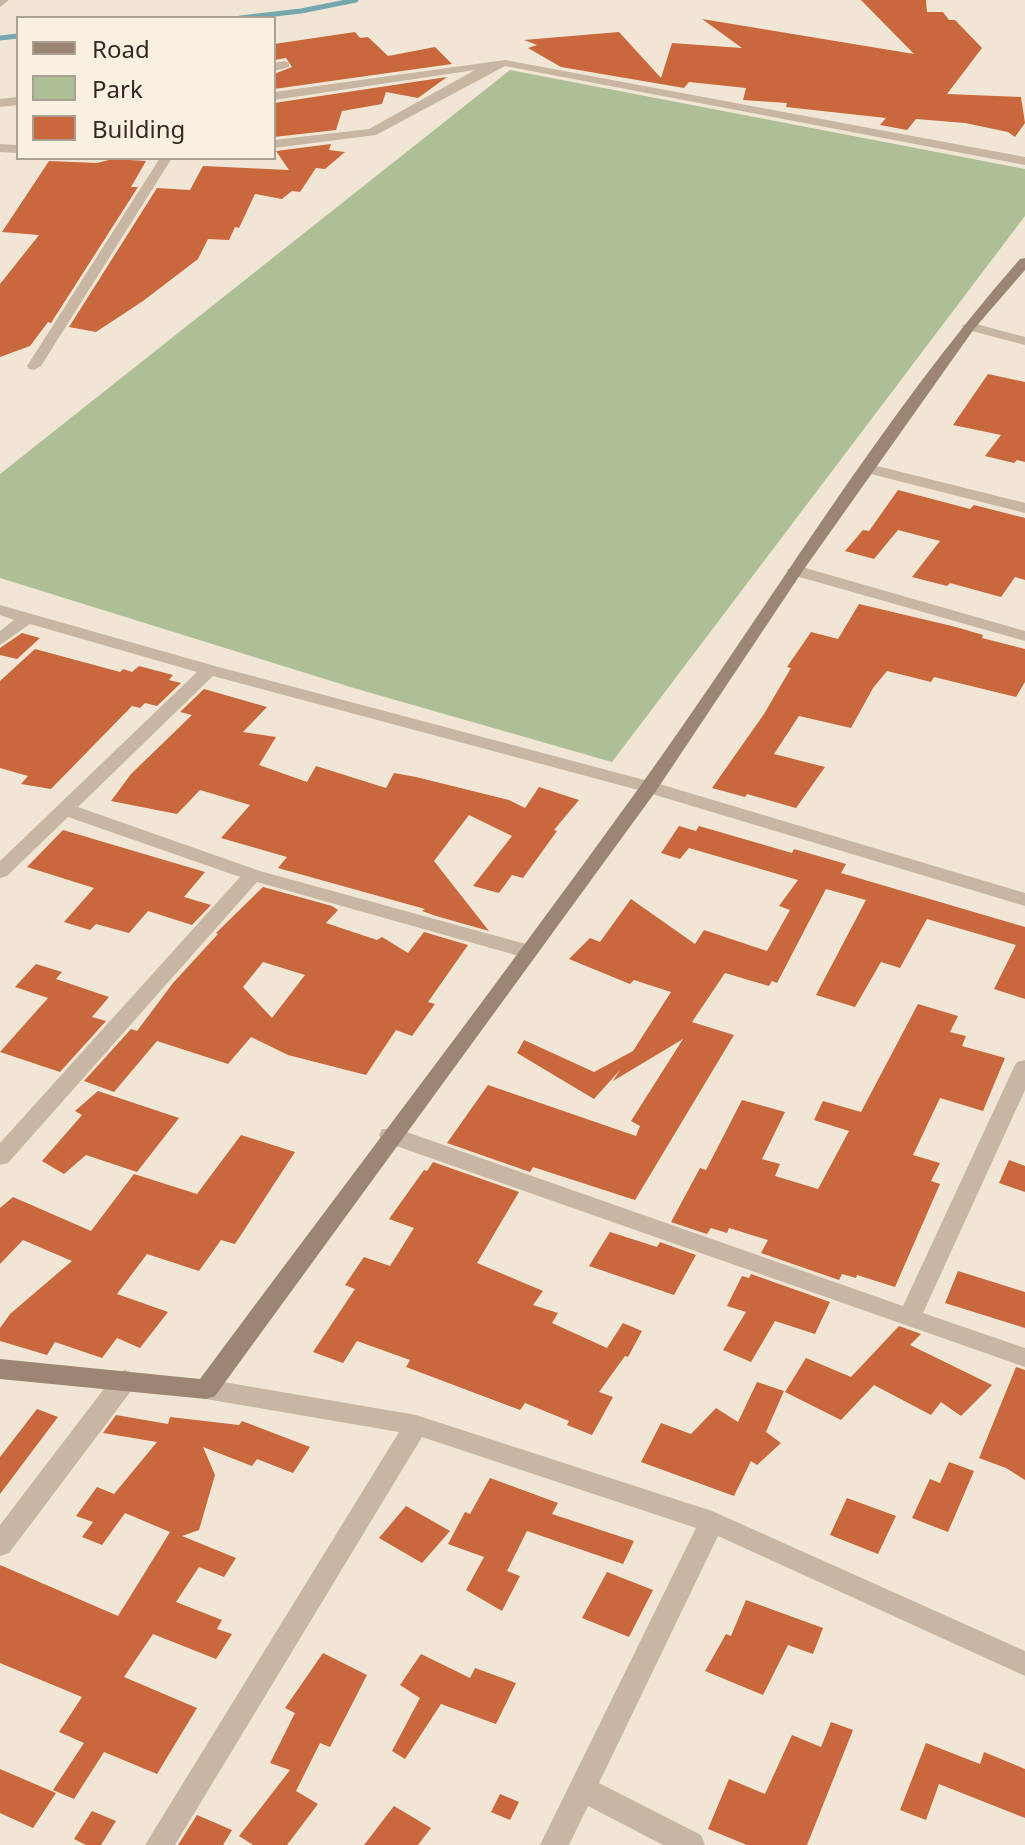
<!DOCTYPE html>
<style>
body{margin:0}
#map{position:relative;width:1025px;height:1845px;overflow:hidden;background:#f1e6d5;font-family:"Noto Sans",sans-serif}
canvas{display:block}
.legend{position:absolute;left:16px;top:16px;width:260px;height:144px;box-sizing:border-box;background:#f9f0e1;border:2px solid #aaa195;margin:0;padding:10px 14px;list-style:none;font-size:24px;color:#332a24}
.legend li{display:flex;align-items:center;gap:16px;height:40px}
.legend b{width:40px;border:2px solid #aaa195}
</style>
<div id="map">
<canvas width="1025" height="1845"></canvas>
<ul class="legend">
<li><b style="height:10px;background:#9c8573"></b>Road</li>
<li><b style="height:22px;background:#aebf96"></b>Park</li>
<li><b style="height:22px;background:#c8683c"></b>Building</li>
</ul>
</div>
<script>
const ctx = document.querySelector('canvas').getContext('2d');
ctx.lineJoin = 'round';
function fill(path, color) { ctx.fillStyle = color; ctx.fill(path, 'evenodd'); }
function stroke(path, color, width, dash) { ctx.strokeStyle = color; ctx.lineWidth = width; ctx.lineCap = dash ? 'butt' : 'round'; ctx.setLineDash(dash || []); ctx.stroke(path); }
const green = new Path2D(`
 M510,70L1025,169V216L612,762L357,689L0,578V474Z`);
const stream = new Path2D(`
 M240,18L301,11L356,0
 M0,38L18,36`);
const building = new Path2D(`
 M861,0H926L927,12H943L949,20H955L982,48L947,94L1021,97L1025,123L1015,137L1008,132L965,123L916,119L907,130L880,125L886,118L786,107L787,103L743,100L746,88L689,82L684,88L561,67L528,48L537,45L524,40L619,32L661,78L672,43L742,48L702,19L914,54Z
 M355,32L360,38L368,37L388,56L435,47L452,64L274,89V74L292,67L286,58L274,60V44Z
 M447,77L418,98L386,92L382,104L342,111L336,130L274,137V103Z
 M331,144L329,150L345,152L325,169L316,168L300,192L292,191L282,199L255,194L239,228L235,227L229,240L208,239L198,259L143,301L96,332L69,327L157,188L190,190L203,166L289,170L276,151Z
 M113,159L146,161L131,187H138L51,323L48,322L30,346L0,357V284L39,235L2,232L49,161L97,163Z
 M988,374L1025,382V462L1017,460L1014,463L985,456L1001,435L953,425Z
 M898,490L970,509L974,505L1025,518V580L1015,577L1001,597L950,583L947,586L912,577L940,541L898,530L874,559L845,551L863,530L869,531Z
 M859,604L956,627L983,635L982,638L1025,649V682L1016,697L934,677L931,682L887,671L873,688L851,728L799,716L774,754L825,767L796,808L747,794L745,797L712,788L764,714L791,668L787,667L811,632L838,639Z
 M22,633L40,638L17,659L0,655V648Z
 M35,649L120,672L123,669L132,672L139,666L173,675L169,680L181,683L157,706L145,703L140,708L132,706L51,789L21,784L28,776L0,768V681Z
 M204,689L267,707L243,732L276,737L259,765L307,782L316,766L386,788L394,773L416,777L509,800L525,808L539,787L579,800L554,830L557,831L523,878L512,875L499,893L473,886L512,836L469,815L434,861L489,931L436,916L422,911L425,909L278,868L287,857L221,838L250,805L200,790L177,814L111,801L131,774L192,715L180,712Z
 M679,826L696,831L699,826L792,853L794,849L846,864L841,873L1025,927V999L994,989L1016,945L927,919L900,968L881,962L855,1007L816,995L866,900L826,889L777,983L772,981L769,986L725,973L692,1022L734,1035L635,1200L533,1167L530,1172L447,1143L488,1085L636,1136L640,1126L631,1121L683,1039L613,1081L620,1070L594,1099L517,1053L524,1040L594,1072L633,1051L671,992L634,980L630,984L569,959L590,938L600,942L631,899L695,944L704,930L767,951L790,910L779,906L798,880L689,848L680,859L661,853Z
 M63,830L205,872L184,897L211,905L192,925L148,911L129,933L96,924L90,930L64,922L94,888L27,867Z
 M263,887L332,906L338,910L326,923L377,940L382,937L408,953L424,932L468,945L428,1002L435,1004L412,1036L396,1030L366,1075L288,1055L251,1037L228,1064L157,1041L114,1092L84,1081L131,1029L137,1031L173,983L218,934L216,933ZM263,962L305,975L272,1018L243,987Z
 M36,964L62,972L56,979L109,997L92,1017L106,1021L60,1072L0,1052L48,998L15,987Z
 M918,1004L958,1016L950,1032L966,1036L962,1046L1005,1058L983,1111L940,1098L913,1155L940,1163L931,1181L940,1184L895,1287L857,1275L856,1278L842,1274L839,1280L761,1253L768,1240L729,1228L727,1233L711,1228L707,1234L671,1222L700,1168L706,1170L742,1100L785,1112L762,1159L780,1164L775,1176L818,1189L849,1131L814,1120L823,1101L861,1112Z
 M98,1091L179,1118L137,1172L86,1155L64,1174L42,1161L82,1115L75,1111Z
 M241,1135L295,1152L235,1244L221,1240L199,1271L147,1254L117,1294L168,1312L140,1348L117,1338L102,1358L55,1342L47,1355L0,1341V1328L10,1314L72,1261L23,1240L0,1264V1208L13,1197L91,1231L134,1174L197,1194Z
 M1009,1160L1025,1166V1192L999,1183Z
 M433,1162L519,1192L477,1263L543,1291L533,1305L558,1313L552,1323L607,1348L623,1323L642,1331L628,1357L625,1356L599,1392L613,1397L592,1435L567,1425L569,1421L525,1403L520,1410L406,1367L410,1360L357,1341L343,1363L313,1352L355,1289L345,1285L364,1257L390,1266L414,1228L389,1219L424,1170L427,1171Z
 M610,1232L657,1247L660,1242L696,1255L674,1295L589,1266Z
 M958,1271L1025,1292V1328L945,1303Z
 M751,1274L830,1302L815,1334L775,1321L751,1362L723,1350L746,1312L727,1306L742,1276L749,1278Z
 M899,1326L921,1334L910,1345L992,1385L961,1416L941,1402L931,1415L874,1385L841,1420L785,1392L806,1358L851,1377Z
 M1016,1367L1025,1370V1480L1006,1468L979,1458Z
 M757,1382L784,1391L766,1432L781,1443L757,1465L751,1461L734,1496L641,1462L661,1423L691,1434L716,1408L738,1422Z
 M37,1409L58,1417L0,1494V1457Z
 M116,1415L168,1424L170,1417L239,1425L242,1421L310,1447L293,1473L257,1459L252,1466L203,1447L215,1475L199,1530L182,1536L236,1558L224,1577L199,1567L176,1602L222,1620L217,1629L232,1634L216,1659L153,1634L124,1677L197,1708L157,1774L104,1752L74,1799L53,1790L84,1743L59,1732L82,1697L0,1663V1565L118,1616L170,1532L125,1513L102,1545L82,1537L93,1522L76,1516L97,1487L114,1494L157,1442L103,1433Z
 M949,1462L974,1471L948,1532L912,1518L930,1479L940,1483Z
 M490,1478L558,1503L552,1514L634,1541L623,1564L527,1531L507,1571L520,1576L502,1611L466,1590L484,1557L448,1544L465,1512L470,1514Z
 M847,1498L896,1516L878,1554L830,1535Z
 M406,1506L450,1531L422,1563L379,1538Z
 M607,1572L653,1590L629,1637L582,1618Z
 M746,1600L823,1628L813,1654L788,1645L763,1695L705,1671L726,1634L731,1636Z
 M323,1653L367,1675L330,1747L320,1743L296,1791L318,1804L287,1845H253L239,1836L290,1770L270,1763L295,1713L285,1708Z
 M421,1654L470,1678L475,1668L516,1683L496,1724L441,1704L405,1759L392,1751L420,1698L400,1685Z
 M831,1722L853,1730L807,1845H747L708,1829L729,1779L765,1794L792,1735L821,1747Z
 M926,1743L980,1764L984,1752L1025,1769V1818L939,1784L926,1820L900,1810Z
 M0,1769L56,1793L33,1828L0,1813Z
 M500,1794L519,1802L510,1820L491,1812Z
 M394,1806L431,1828L418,1845H364Z
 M92,1811L116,1821L101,1845H86L74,1839Z
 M197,1815L232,1830L223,1845H178Z`);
const street = new Path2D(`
 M0,0H9L0,7Z
 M505,60L1025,157V165L505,66L376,135L274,148V140L369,129L475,70L274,100V92Z
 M285,61L289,63V67L274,71V63Z
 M18,97V105L0,107V99Z
 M0,144L18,145V153L0,152Z
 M160,158H172L41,366L34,370L29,369L27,366Z
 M969,322L1025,337V345L964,329L962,326Z
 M869,464L1025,503V513L863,472V466Z
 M795,565L1025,631V641L789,574L787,570Z
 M0,605L215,666L656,783L1025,893V906L642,791L213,676L78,807L260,871L533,946L536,951L526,958L257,882L8,1163L0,1165V1143L240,877L68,817L7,876L0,878V861L197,672L30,624L0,645V631L14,620L0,615Z
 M1025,1060V1090L923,1313L1025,1348V1367L382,1141L379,1135L382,1129H398L903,1306L1014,1067L1017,1062Z
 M125,1370L134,1373L137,1380L134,1387L9,1553L0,1556V1525L116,1373Z
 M206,1379L416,1415L712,1511L1025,1651V1676L718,1536L599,1783L701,1835L705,1845H663L588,1806L569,1845H540L696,1528L422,1437L175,1845H145L399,1432L206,1399L197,1396L194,1389L197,1382Z`);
const secondary = new Path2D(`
 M1025,258V270L974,329L802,572L656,791L215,1396L206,1399L0,1379V1359L200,1379C347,1181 497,985 641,785C767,610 877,422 1020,259Z`);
fill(green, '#aebf96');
stroke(stream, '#74a7ae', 5);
fill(building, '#c8683c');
fill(street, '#c8b6a2');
fill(secondary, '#9c8573');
</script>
